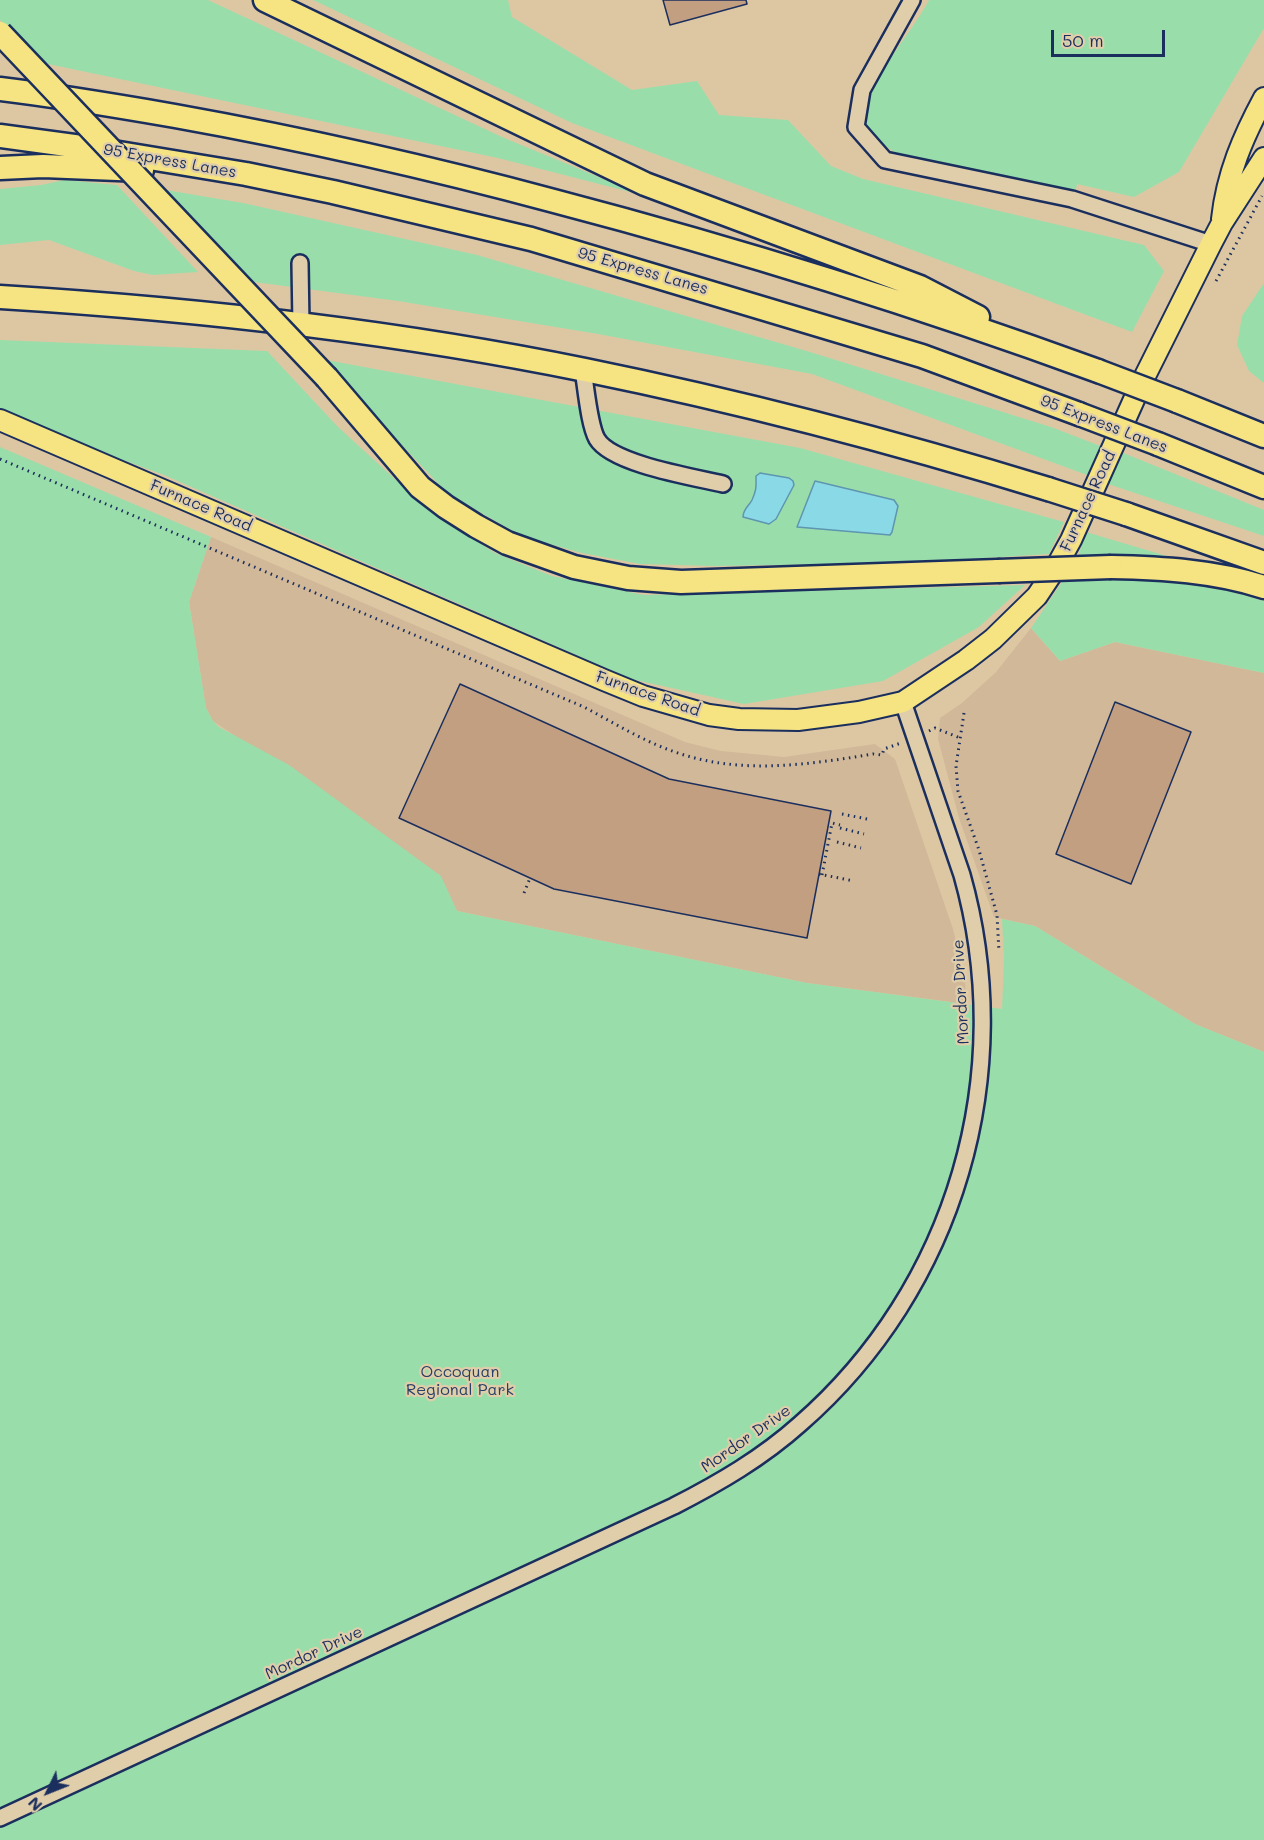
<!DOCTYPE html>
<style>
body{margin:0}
#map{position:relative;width:1264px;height:1840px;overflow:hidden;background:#ddc7a3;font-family:Mali,sans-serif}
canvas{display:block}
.north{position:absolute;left:18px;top:1762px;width:60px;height:60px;-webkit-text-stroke:4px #e0ceab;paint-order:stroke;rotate:227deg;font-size:16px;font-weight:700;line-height:24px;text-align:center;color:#1b2f5e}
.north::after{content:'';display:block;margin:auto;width:21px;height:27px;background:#1b2f5e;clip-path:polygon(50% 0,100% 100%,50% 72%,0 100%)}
.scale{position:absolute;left:1051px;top:30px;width:114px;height:27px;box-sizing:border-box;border:3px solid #1b2f5e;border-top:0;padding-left:8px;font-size:18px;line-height:21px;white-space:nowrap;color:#1b2f5e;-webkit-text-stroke:4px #e0ceab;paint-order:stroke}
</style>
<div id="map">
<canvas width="1264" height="1840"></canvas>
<div class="north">N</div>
<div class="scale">50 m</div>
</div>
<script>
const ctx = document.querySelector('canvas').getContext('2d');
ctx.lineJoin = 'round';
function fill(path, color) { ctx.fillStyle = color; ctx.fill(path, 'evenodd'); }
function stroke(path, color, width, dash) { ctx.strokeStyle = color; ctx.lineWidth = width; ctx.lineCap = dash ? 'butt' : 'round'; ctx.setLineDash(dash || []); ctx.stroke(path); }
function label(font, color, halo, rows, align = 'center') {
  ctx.font = font + ' Mali,sans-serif'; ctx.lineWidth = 4.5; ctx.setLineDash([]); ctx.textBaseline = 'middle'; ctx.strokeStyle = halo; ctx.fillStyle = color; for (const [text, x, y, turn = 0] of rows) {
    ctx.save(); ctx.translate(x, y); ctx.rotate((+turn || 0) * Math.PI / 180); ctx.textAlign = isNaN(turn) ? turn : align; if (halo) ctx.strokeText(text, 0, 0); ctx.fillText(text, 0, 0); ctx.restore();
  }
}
const built = new Path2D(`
 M211,537L685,742L721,751L784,757L875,744L895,759L953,929L965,978L966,1004L807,983L457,911L440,876L213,721L206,708L189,602Z
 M1031,628L1060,661L1115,642L1264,673V1052L1195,1024L1035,926L994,917L959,818L938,739L940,718L962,703L996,672Z`);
const green = new Path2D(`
 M0,0H208L502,137L642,195L498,158L48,64L0,20Z
 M313,0H508L512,17L632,90L697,81L719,115L788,120L831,166L863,179L1144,245L1164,271L1132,332L572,123Z
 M929,0H1264V28L1179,172L1134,197L1077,184L1075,194L906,158C888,150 877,140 865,125C866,117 866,109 868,101C880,67 911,33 929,0Z
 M65,180L117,185L198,272L153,275L134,271L49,240L0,245V189L41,185Z
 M154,188L243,203L477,255L810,352L1051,427L1103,447L1087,475L812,374L598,334L398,301L254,282Z
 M1264,283V383L1249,371L1237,345L1242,316Z
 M0,340L267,351L338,427L432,513L495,553L552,576L644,595L1025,585L979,627L883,681L744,704L631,679L164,475L0,415Z
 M321,359L800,448L1064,522L1049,554L906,563L714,566L640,564L582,553L521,536L447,493Z
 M0,447L211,537L189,602L206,708L213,721L219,727L289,765L441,876L457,911L807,983L1002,1009L1004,959L1002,919L1035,926L1195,1024L1264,1052V1840H0Z
 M1121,452L1264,510V536L1108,484Z
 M1086,532L1170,557L1078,556Z
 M1123,578C1171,580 1218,586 1264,601V673L1115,642L1060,661L1031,628L1062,582Z`);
const water = new Path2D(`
 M760,473L789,478L793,481L794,485L776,519L769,524L743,517C743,509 749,506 752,500C757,489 756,486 756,476Z
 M815,481L894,500L898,506L892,532L890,535L797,527Z`);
const building = new Path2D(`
 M663,0H746L747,4L670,25Z
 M460,684L669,779L831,811L807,938L554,889L399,818Z
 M1115,702L1191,732L1131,884L1056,854Z`);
const path = new Path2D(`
 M1216,281L1262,196
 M0,459L584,707C614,723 643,741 675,752C740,775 806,765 873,754L882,755L884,749L901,743
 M964,713L956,766L958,791L979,850L997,915L999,952
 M929,731L935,728L960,738
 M842,814L867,819
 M840,828L864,834
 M837,842L861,848
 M819,874L854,881
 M822,875L832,823L840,825
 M524,893L530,878`);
const minor = new Path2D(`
 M912,0L862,90L856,127L885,160L1072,199L1211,244
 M300,263L301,325
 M583,370C586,387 589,425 597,439C612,464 693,477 723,484
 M0,1818L674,1506C719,1483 762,1458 800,1424C956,1288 1018,1073 962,875L903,702`);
const major = new Path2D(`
 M1222,219C1227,174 1243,137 1264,98
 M0,420L604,680L643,696L709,715L739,719L798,720L859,712L903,702L966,660L993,639L1037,596L1055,569L1071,540L1141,384L1211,244L1222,223L1264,158`);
const highway = new Path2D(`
 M265,0L645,184L920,287L978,317
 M0,89C59,96 117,106 175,116C303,139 428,167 554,201C737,249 920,306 1098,371
 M0,136L89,148L246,174L333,192L531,239L922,356L1079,414
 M0,168L43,166L142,170
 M0,297C196,309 393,331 585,370C742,402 895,442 1048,489
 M327,378L420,487L446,507L476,526L507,543L574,567L628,578L681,582L998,571
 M1177,401L1264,436
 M1158,444L1264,487
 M1126,514L1264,563
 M1111,567C1162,568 1215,571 1264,587`);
const highwayBridge = new Path2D(`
 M0,33L327,378
 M1098,371L1177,401
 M1079,414L1158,444
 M1048,489L1126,514
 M998,571L1111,567`);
const streetNames = [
 ["95 Express Lanes",170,161,10],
 ["95 Express Lanes",643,271,16],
 ["95 Express Lanes",1104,424,21],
 ["Furnace Road",1088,501,-65],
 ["Furnace Road",201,506,23],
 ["Furnace Road",648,694,19],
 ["Mordor Drive",961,992,-93],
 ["Mordor Drive",746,1439,-35],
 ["Mordor Drive",314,1653,-25]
];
const parkNames = [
 ["Occoquan",460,1372],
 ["Regional Park",460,1390]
];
fill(built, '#d1b898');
fill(green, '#99deaa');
fill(water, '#8ad9e6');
stroke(water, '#5e95b0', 1.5);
fill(building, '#c39f81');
stroke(building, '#1b2f5e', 1.5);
stroke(minor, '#1b2f5e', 20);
stroke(major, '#1b2f5e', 24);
stroke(highway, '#1b2f5e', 27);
stroke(path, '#1b2f5e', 3, [1.5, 4.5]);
stroke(minor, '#e0ceab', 15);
stroke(major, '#f6e381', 20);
stroke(highway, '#f6e381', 22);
stroke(highwayBridge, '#1b2f5e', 27, []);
stroke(highwayBridge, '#f6e381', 22);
label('16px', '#1b2f5e', '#e0ceab', streetNames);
label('16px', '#284066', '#e0ceab', parkNames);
</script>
